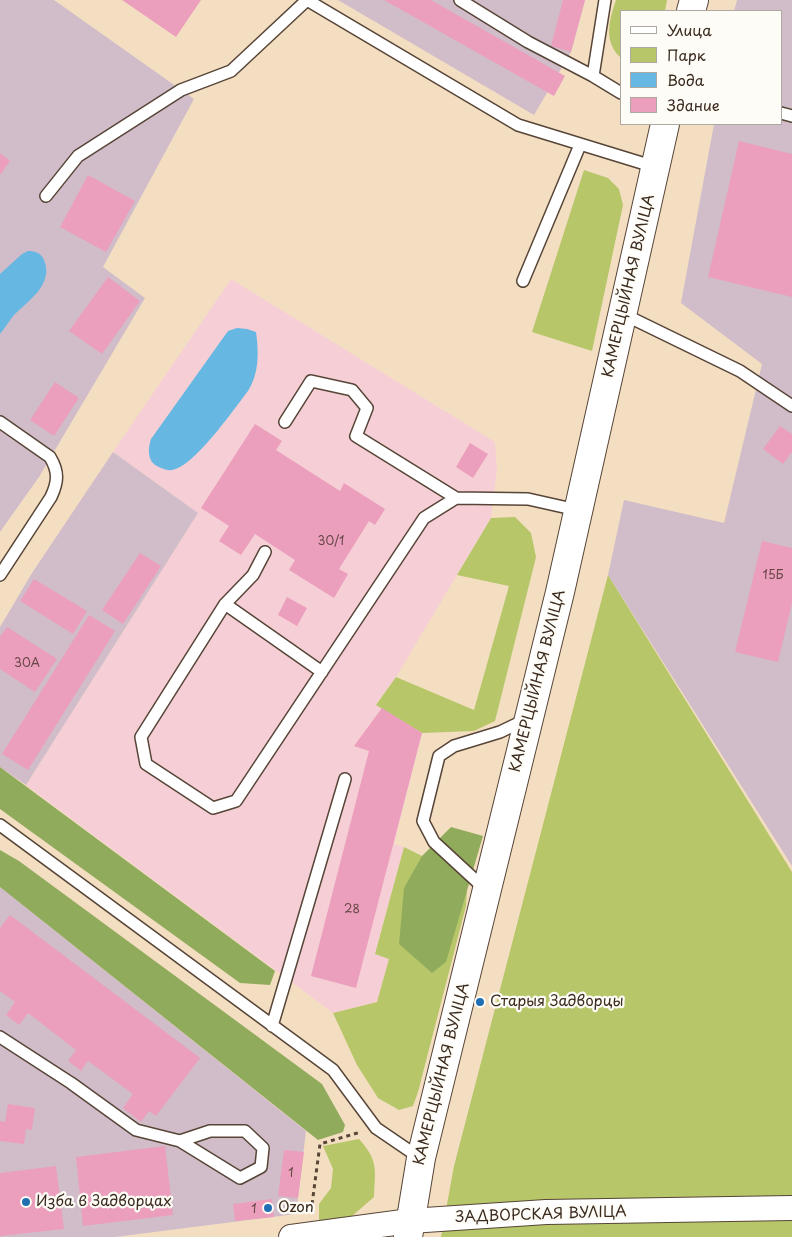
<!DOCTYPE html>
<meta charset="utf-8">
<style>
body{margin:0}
#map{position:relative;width:792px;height:1237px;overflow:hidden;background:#f4dec2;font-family:"Playpen Sans",sans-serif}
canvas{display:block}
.legend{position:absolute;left:620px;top:10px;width:162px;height:115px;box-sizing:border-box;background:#fdfcf7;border:1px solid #afa8a0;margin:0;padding:6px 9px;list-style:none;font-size:15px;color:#3b2a1e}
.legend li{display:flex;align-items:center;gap:10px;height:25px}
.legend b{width:25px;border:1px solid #afa8a0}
</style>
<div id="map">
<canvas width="792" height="1237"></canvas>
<ul class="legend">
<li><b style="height:6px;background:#fff"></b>Улица</li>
<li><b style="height:14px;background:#b7c669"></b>Парк</li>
<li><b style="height:14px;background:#66b8e2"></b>Вода</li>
<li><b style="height:14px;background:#eb9fbc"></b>Здание</li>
</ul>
</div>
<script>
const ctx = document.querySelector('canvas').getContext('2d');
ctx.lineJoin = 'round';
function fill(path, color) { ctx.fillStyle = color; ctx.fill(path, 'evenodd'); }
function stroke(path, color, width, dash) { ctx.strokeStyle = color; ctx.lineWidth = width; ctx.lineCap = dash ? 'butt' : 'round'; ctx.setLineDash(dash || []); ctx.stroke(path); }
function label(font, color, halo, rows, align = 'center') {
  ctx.font = font + ' "Playpen Sans",sans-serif'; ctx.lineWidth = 4.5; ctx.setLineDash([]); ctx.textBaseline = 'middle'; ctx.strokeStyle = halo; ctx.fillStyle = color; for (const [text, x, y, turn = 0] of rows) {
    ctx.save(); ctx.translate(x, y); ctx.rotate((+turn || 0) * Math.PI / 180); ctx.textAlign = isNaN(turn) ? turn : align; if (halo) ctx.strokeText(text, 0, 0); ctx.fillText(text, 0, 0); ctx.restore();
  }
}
const built = new Path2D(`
 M231,279L495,442L497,470L491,518L396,677L376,704L422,733L394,844L404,847L375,954L389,959L377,1002L333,1013L26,785L198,513L113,452Z`);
const industrial = new Path2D(`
 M0,0H54L194,99L103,267L145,298L39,477L0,532Z
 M338,0H585L571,52L534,115Z
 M737,0H792V866L608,575L624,500L724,523L758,381L762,364L681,303L714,124H781V11H734Z
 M113,452L198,513L26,785L0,767V627L32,573Z
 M0,887L306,1131L296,1214L115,1237H0Z`);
const green = new Path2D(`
 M616,0H667L665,11H621V58C603,41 609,21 616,0Z
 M584,170L608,178L619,189L623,205L592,351L532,332Z
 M515,517L531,533L536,557L495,721L474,731L422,733L376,705L396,677L474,710L509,586L457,575L491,518Z
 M608,575L792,872V1237H441L454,1166Z
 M404,847L422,856L467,890L466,906L418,1092L413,1106L399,1110L378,1098L357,1065L333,1013L377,1002L389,959L375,954Z
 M359,1139C379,1161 375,1170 374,1197L351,1217L319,1223V1204L331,1188L333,1169L323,1146Z`);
const forest = new Path2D(`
 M0,767L275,971L270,985L240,983L0,809Z
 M451,827L483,836L446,962L432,973L399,944L404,888L422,856Z
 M0,850L19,861L322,1084L345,1125L343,1132L318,1140L0,887Z`);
const water = new Path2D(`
 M28,251C36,251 41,253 44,260C54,284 29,300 14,315C9,321 5,328 0,334V274L22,254Z
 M237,328L247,329L256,332C259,353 259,373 248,391C234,409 194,467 172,470C167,471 161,468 157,466C147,461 148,448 151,439L228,331Z`);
const building = new Path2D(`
 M122,0H201L176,37Z
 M384,0H431L565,76L554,96Z
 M563,0H585L571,52L551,46Z
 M739,141L792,154V297L708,277Z
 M0,153L10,161L0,175Z
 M88,175L135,201L106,252L60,227Z
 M108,277L140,301L102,354L69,331Z
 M55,382L79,398L54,436L30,420Z
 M255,424L282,441L276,450L340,491L344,483L385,509L375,525L369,521L339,569L348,574L334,598L289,570L295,560L255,534L241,555L219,541L229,526L201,508Z
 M780,426L792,434V452L783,464L763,449Z
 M470,443L488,454L473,478L456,467Z
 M762,541L792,548V603L778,662L735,652Z
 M140,553L161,566L123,624L102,610Z
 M34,579L87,611L73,634L20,601Z
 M287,597L307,608L297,626L278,615Z
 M89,615L115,631L28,770L2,754Z
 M7,627L57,659L35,692L0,669V637Z
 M382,708L422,733L356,988L311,976L369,751L354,746Z
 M10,915L200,1058L156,1116L149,1111L141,1122L123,1108L133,1094L88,1061L81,1071L68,1061L76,1050L28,1013L19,1025L6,1015L15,1002L0,991V928Z
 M8,1104L35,1108L32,1130L26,1129L24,1144L0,1141V1121L5,1122Z
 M165,1146L173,1215L83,1226L76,1157Z
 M284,1150L304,1152L298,1198L278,1196Z
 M56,1166L64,1229L0,1236V1173Z
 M272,1199L274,1217L235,1221L233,1204Z`);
const path = new Path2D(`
 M311,1212L320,1144L361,1132`);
const service = new Path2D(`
 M307,0L518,125L655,167
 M460,0L528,42L593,76L621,93
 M593,76L605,0
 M781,113L792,116
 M46,196L78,156L181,90L231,71L307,0
 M523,281L580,145
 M623,314L740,371L792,406
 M0,422L50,457C59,472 58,482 51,497L0,575
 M285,422L311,381L352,390L367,408L356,436L456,498
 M265,552L253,575L225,604L141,737L146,764L213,808L236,801L424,518L456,498L528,499L577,510
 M225,604L322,672
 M0,825L333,1070L376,1128L420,1158
 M485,889L434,842L423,821L439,756L454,746L500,732L525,720
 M272,1026L345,779
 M0,1037L71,1083L136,1130L180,1141L240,1178L261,1167L263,1148L245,1131H210L180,1141`);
const minor = new Path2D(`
 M291,1237L410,1221L546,1212L792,1208`);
const secondary = new Path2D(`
 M691,11L694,0
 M408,1237L421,1158L560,592L665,124`);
const markers = [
 [480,1002,5,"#1f6fb2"],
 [26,1202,5,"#1f6fb2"],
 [268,1208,5,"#1f6fb2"]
];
const numberNames = [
 ["30/1",331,542],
 ["15Б",773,576],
 ["30А",27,664],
 ["28",352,910],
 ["1",291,1174],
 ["1",254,1210]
];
const streetNames = [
 ["КАМЕРЦЫЙНАЯ ВУЛІЦА",629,286,-77],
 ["КАМЕРЦЫЙНАЯ ВУЛІЦА",538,681,-76],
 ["КАМЕРЦЫЙНАЯ ВУЛІЦА",442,1074,-76],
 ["ЗАДВОРСКАЯ ВУЛІЦА",541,1215,-2]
];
const poiNames = [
 ["Старыя Задворцы",490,1002],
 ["Изба в Задворцах",36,1202],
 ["Ozon",278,1208]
];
fill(built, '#f6cfd6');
fill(industrial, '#d1bdc9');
fill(green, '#b7c669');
fill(forest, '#91ab5d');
fill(water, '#66b8e2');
fill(building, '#eb9fbc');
stroke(service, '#574537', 14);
stroke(minor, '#574537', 26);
stroke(secondary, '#574537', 30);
stroke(path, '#574537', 3, [4, 4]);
stroke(service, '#fff', 11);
stroke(minor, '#fff', 24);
stroke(secondary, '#fff', 28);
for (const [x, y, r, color] of markers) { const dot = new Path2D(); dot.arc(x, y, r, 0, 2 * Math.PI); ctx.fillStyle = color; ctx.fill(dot); stroke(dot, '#fdfcf7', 2); }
label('12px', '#674746', null, numberNames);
label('15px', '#3b2a1e', '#fdfcf7', streetNames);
label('15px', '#3b2a1e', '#fdfcf7', poiNames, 'left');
</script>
